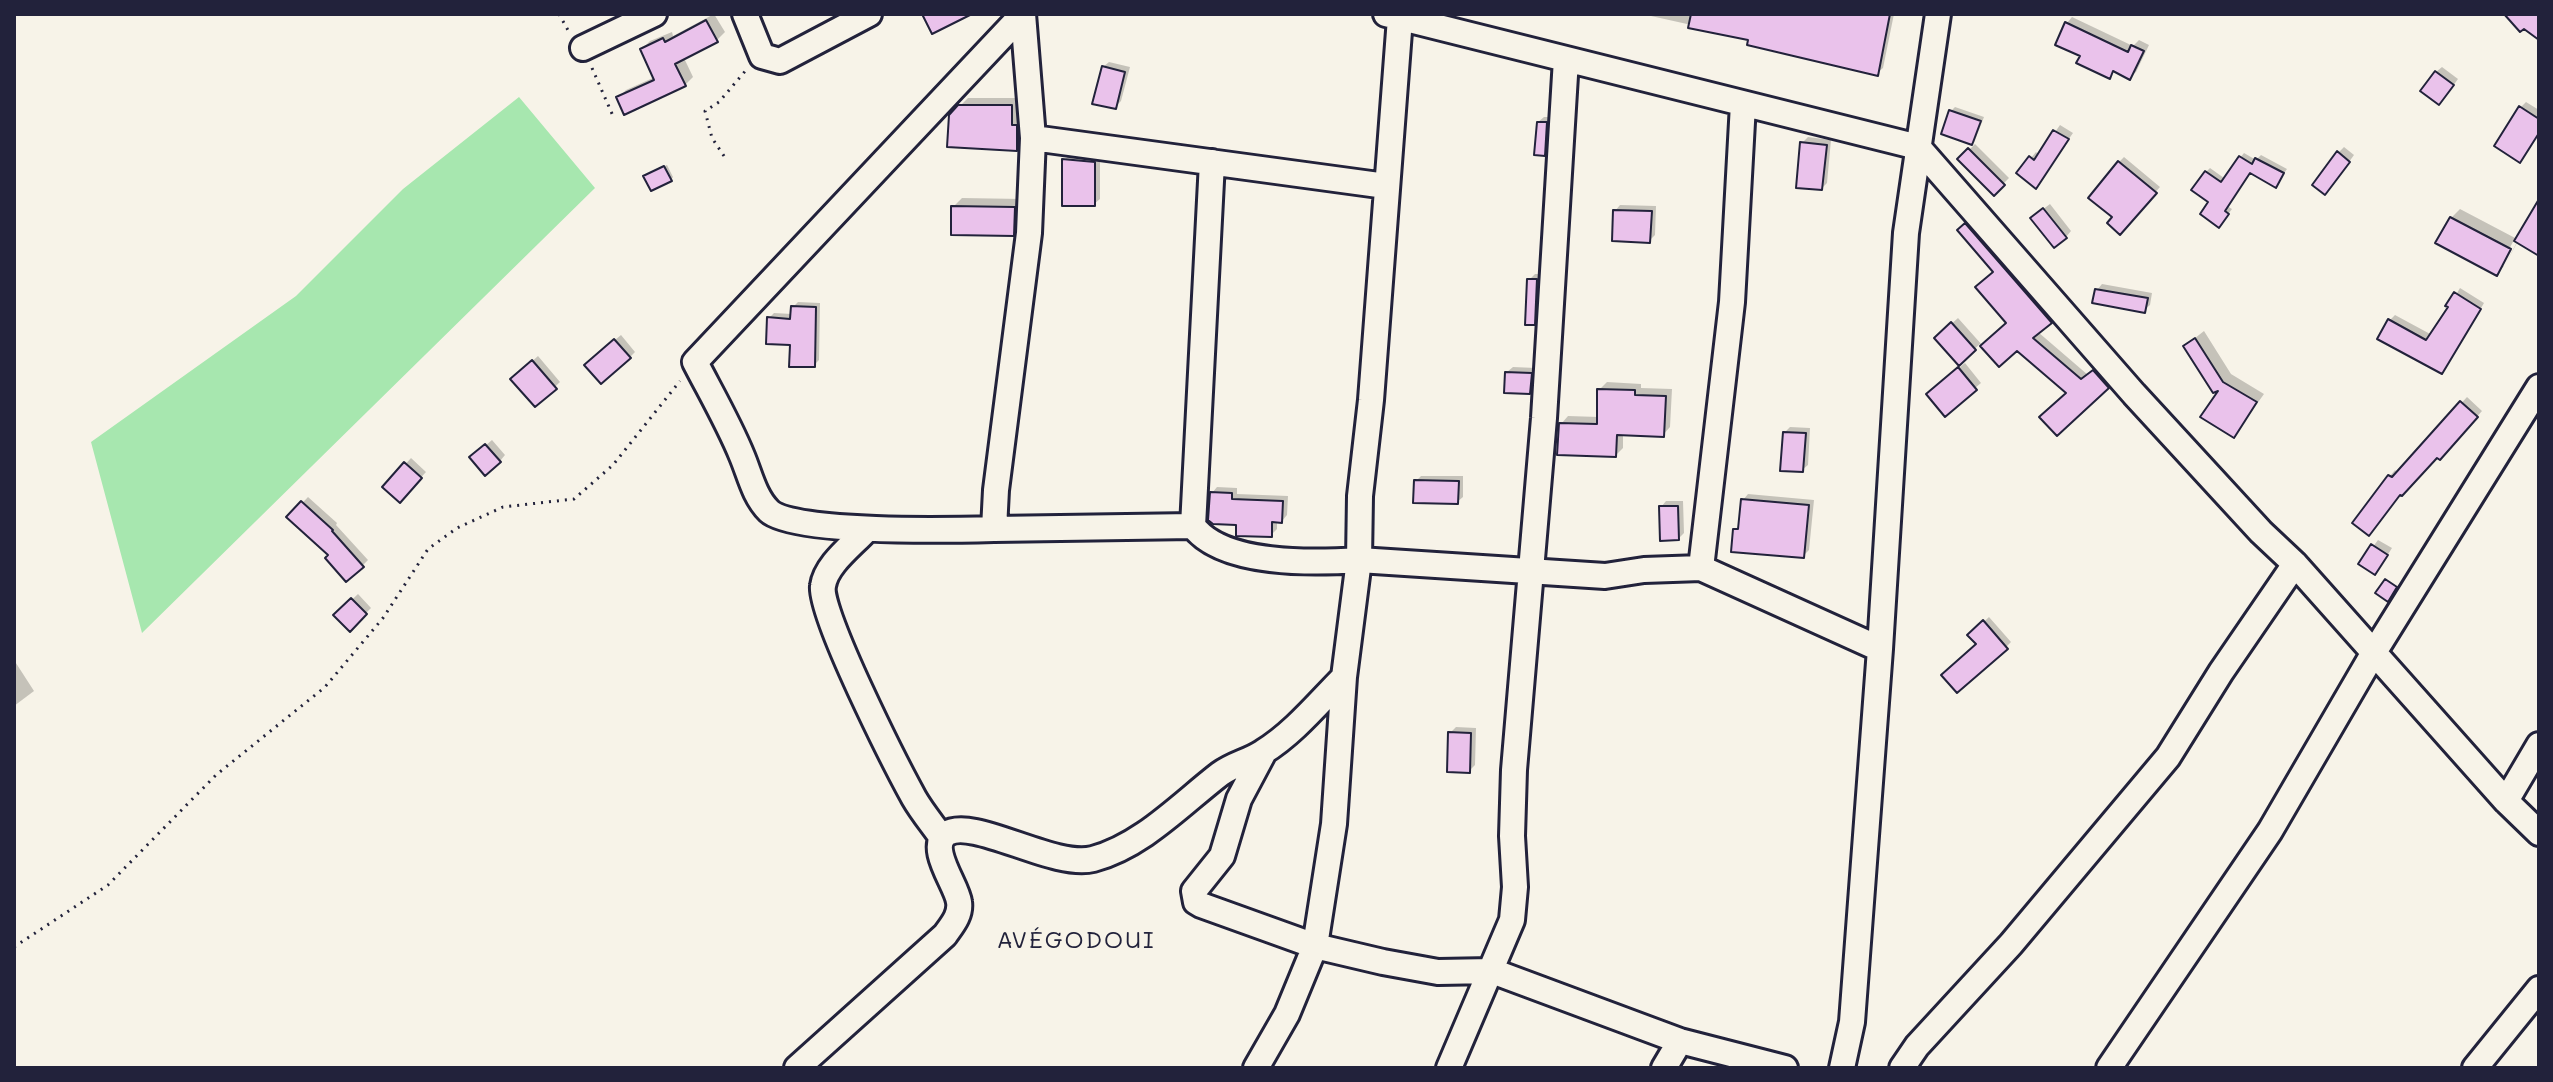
<!DOCTYPE html>
<meta charset="utf-8">
<style>
body{margin:0}
#map{position:relative;width:2553px;height:1082px;overflow:hidden;background:#f7f3e8;font-family:Mali,sans-serif}
canvas{display:block}
.frame{position:absolute;inset:0;border:16px solid #22223b;pointer-events:none}
</style>
<div id="map">
<canvas width="2553" height="1082"></canvas>
<div class="frame"></div>
</div>
<script>
const ctx = document.querySelector('canvas').getContext('2d');
ctx.lineJoin = 'round';
function fill(path, color) { ctx.fillStyle = color; ctx.fill(path, 'evenodd'); }
function stroke(path, color, width, dash) { ctx.strokeStyle = color; ctx.lineWidth = width; ctx.lineCap = dash ? 'butt' : 'round'; ctx.setLineDash(dash || []); ctx.stroke(path); }
function label(font, color, halo, rows, align = 'center') {
  ctx.font = font + ' Mali,sans-serif'; ctx.lineWidth = 7; ctx.setLineDash([]); ctx.textBaseline = 'middle'; ctx.strokeStyle = halo; ctx.fillStyle = color; for (const [text, x, y, turn = 0] of rows) {
    ctx.save(); ctx.translate(x, y); ctx.rotate((+turn || 0) * Math.PI / 180); ctx.textAlign = isNaN(turn) ? turn : align; if (halo) ctx.strokeText(text, 0, 0); ctx.fillText(text, 0, 0); ctx.restore();
  }
}
const green = new Path2D(`
 M519,97L595,188L142,633L91,442L296,296L403,189Z`);
const shadow = new Path2D(`
 M714,14L725,32L717,40L684,58L693,77L685,85L618,98L626,90L655,77L642,49L650,41L672,32L673,36Z
 M1642,14H1894L1883,68L1877,73L1750,38Z
 M2072,17L2133,46L2139,40L2149,45L2136,72L2130,77L2116,70L2109,76L2067,23Z
 M1109,62L1130,67L1121,101L1115,107L1103,67Z
 M2442,67L2458,79L2445,97L2436,72Z
 M968,98H1019V118H1024V141L1017,149L951,115Z
 M2526,102L2539,110V133L2525,154L2521,107Z
 M1955,107L1984,117L1974,143L1944,132L1951,111Z
 M1544,117H1552L1550,148L1544,154L1538,122Z
 M2060,125L2073,133L2036,186L2031,158L2036,152L2039,155Z
 M1808,137L1831,140L1827,183L1822,188L1802,143Z
 M1975,144L2009,178L1994,193L1960,159Z
 M2344,147L2354,155L2331,187L2338,153Z
 M2244,153L2256,160L2261,155L2287,169L2276,185L2251,171L2227,206L2232,209L2223,221L2211,201L2206,172L2210,168L2224,178Z
 M1070,155L1100,157V199L1094,204L1064,160Z
 M2124,157L2160,187L2120,232L2115,217L2119,162Z
 M667,165L673,177L671,180L648,174Z
 M962,198L1023,199L1022,225L1013,234L953,207Z
 M2539,201V254L2518,241L2505,265L2517,242L2514,240L2500,266H2504L2497,273L2451,218L2460,209L2517,239Z
 M2050,204L2071,231L2066,237L2038,213Z
 M1620,205L1656,206L1655,235L1649,241L1615,211Z
 M1971,219L2056,316L2038,332L2088,375L2100,366L2113,381L2057,433L2069,392L2017,349L1999,365L1980,344L1959,363L1936,338L1958,318L1983,346L2008,323L1995,271L1965,224Z
 M1535,274H1542L1540,317L1534,323L1529,280Z
 M2102,284L2152,293L2150,305L2144,310L2097,290Z
 M2460,288L2484,303L2447,366L2390,320L2395,315L2432,335Z
 M798,302L820,303L819,360L814,365L769,318L774,313L792,314L793,307Z
 M2204,331L2231,374L2264,394L2234,436L2224,384L2185,346Z
 M621,335L635,352L630,357L592,359Z
 M538,356L560,382L536,405L518,374Z
 M1965,363L1981,383L1975,388L1934,389Z
 M1513,367L1536,368L1535,387L1530,392L1507,372Z
 M1607,382L1641,384V388L1672,389L1670,427L1663,435L1623,433V448L1616,455L1561,424L1568,416L1599,417V390Z
 M2467,397L2482,411L2445,452L2355,523L2390,476L2395,470L2398,473Z
 M1790,427L1810,428L1808,465L1802,470L1785,432Z
 M492,440L505,455L500,461L478,452Z
 M411,458L426,472L400,500L385,487Z
 M1421,476H1463V497L1457,502L1416,481Z
 M1217,487L1237,488V494L1288,496L1287,515L1282,521L1277,520V529L1271,535L1238,524L1212,493Z
 M1748,494L1814,500L1809,550L1803,556L1735,530L1741,524L1743,500Z
 M308,497L337,523L336,525L368,560L362,566L331,555L289,517Z
 M1666,501H1683L1684,533L1679,538L1661,507Z
 M2378,540L2392,548L2380,567L2361,563Z
 M358,594L371,608L350,629L336,615Z
 M1989,617L2011,642L2006,647L1979,644L1970,635Z
 M14,660L34,691L14,706Z
 M1456,727L1476,728L1475,765L1469,771L1450,733Z`);
const building = new Path2D(`
 M922,14H972L932,34Z
 M1691,14H1890L1878,76L1747,45L1748,40L1688,28Z
 M2504,14H2539V40L2524,29L2520,32Z
 M706,20L718,42L675,64L686,86L624,115L616,97L654,80L640,49L663,38L665,42Z
 M2065,22L2128,52L2131,45L2144,51L2130,80L2113,71L2110,79L2076,63L2080,56L2055,45Z
 M1102,66L1125,72L1116,109L1092,104Z
 M2435,71L2454,85L2439,105L2420,91Z
 M958,105H1012V125H1017V151L947,147L949,115Z
 M2519,106L2539,119V133L2520,163L2494,146Z
 M1949,110L1981,121L1972,145L1941,134Z
 M1537,122H1547L1545,156L1534,155Z
 M2053,130L2069,139L2036,189L2016,173L2029,156L2034,160Z
 M1800,142L1827,145L1822,190L1796,188Z
 M1968,148L2005,185L1994,196L1957,159Z
 M2337,151L2350,162L2325,195L2312,185Z
 M2239,156L2252,164L2255,158L2284,173L2276,188L2250,173L2225,211L2229,214L2219,228L2200,214L2208,202L2191,190L2205,171L2221,182Z
 M1062,159L1095,162V206H1062Z
 M2118,161L2157,193L2120,235L2107,223L2112,217L2088,198Z
 M664,166L672,181L651,191L643,176Z
 M2539,199V256L2514,241Z
 M951,206L1015,207L1014,236L951,235Z
 M2043,208L2067,238L2054,248L2030,218Z
 M1613,210L1652,211L1650,243L1612,241Z
 M2450,217L2511,249L2497,276L2435,243Z
 M1965,223L2052,323L2033,338L2081,379L2093,370L2109,388L2057,436L2039,417L2066,393L2017,351L1999,367L1980,346L2006,323L1975,287L1993,272L1957,230Z
 M1527,279H1537L1535,325H1525Z
 M2095,289L2148,298L2145,313L2092,303Z
 M2454,292L2481,309L2442,374L2377,339L2388,319L2426,340L2448,307L2445,306Z
 M791,306L816,307L815,367H789L790,345L766,344L767,317L790,319Z
 M1951,322L1976,350L1959,366L1934,338Z
 M2195,338L2223,382L2257,402L2234,438L2200,417L2218,391L2213,393L2183,346Z
 M614,339L631,358L601,384L584,365Z
 M532,360L557,389L535,407L510,379Z
 M1958,367L1977,390L1945,417L1926,394Z
 M1505,372L1532,373L1530,394L1504,393Z
 M1597,389L1635,390V395L1666,396L1664,437L1617,435L1616,457L1557,455L1559,423L1597,424Z
 M2460,401L2478,417L2440,460L2437,458L2402,496L2400,495L2369,536L2352,523L2388,475L2392,477Z
 M1783,432L1806,433L1803,472L1780,471Z
 M485,444L501,462L485,476L469,457Z
 M404,462L422,478L400,503L382,487Z
 M1414,480L1459,481L1458,504L1413,503Z
 M1210,492L1232,493V499L1283,501L1282,523L1272,522V537L1236,536V525L1213,524L1208,520Z
 M1741,499L1809,505L1804,558L1731,552L1733,529H1738Z
 M301,501L333,530L332,531L364,567L346,582L325,558L328,555L286,517Z
 M1659,506H1678L1679,540L1660,541Z
 M2371,544L2388,555L2375,575L2358,564Z
 M2385,579L2397,587L2388,602L2375,593Z
 M351,598L367,614L350,632L333,615Z
 M1983,620L2008,649L1957,693L1941,675L1976,644L1967,635Z
 M1448,732L1471,733L1470,773L1447,772Z`);
const path = new Path2D(`
 M559,14L569,32
 M592,68L613,116
 M724,156L712,138L705,111L719,102L747,69
 M14,947L108,885L216,775L325,687L383,618L428,549L457,528L503,507L574,499L613,465L680,381`);
const minor = new Path2D(`
 M745,14L762,56L780,61L869,14
 M1023,14L1033,138L1029,233L996,490L994,529C955,530 793,534 769,511C754,496 750,475 742,456C729,424 711,393 695,362Z
 M1386,14L1918,147L2134,394L2261,532L2295,564L2506,801L2539,833
 M583,48L654,14
 M1033,138L1386,186
 M1212,162L1193,526C1223,566 1314,563 1359,560L1605,576L1644,570L1701,568L1880,649
 M867,529C853,545 826,564 823,586C818,612 897,767 914,798C922,812 933,825 942,838
 M994,529L1193,526
 M1701,568L1732,302L1743,104
 M1264,752L1239,799L1222,856L1194,891L1196,902L1201,905L1315,946L1383,962L1438,972L1492,971L1680,1041L1785,1068
 M2506,801L2539,745
 M797,1068L945,935C952,925 961,915 959,902C957,885 927,848 946,834C972,816 1053,869 1093,859C1142,846 1181,804 1220,774C1233,764 1250,761 1263,752C1294,733 1319,702 1344,677
 M1256,1068L1287,1014L1315,946L1334,824L1344,677L1359,560L1360,496L1371,400L1400,18
 M1449,1068L1512,920L1515,887L1512,836L1514,770L1544,418L1566,59
 M1664,1068L1680,1041
 M1842,1068L1852,1022L1880,649L1906,233L1938,14
 M1902,1068L1917,1046L2011,944L2168,757L2221,672L2295,564
 M2109,1068L2270,831L2373,654L2539,387
 M2475,1068L2539,989`);
const quarterNames = [
 ["AVÉGODOUI",1076,941]
];
fill(green, '#a7e7af');
fill(shadow, '#0003');
fill(building, '#eac2eb');
stroke(building, '#22223b', 2);
stroke(minor, '#22223b', 30);
stroke(path, '#22223b', 3, [2, 6]);
stroke(minor, '#f7f3e8', 24);
ctx.letterSpacing = '2px';
label('24px', '#22223b', '#f7f3e8', quarterNames);
ctx.letterSpacing = '0px';
</script>
